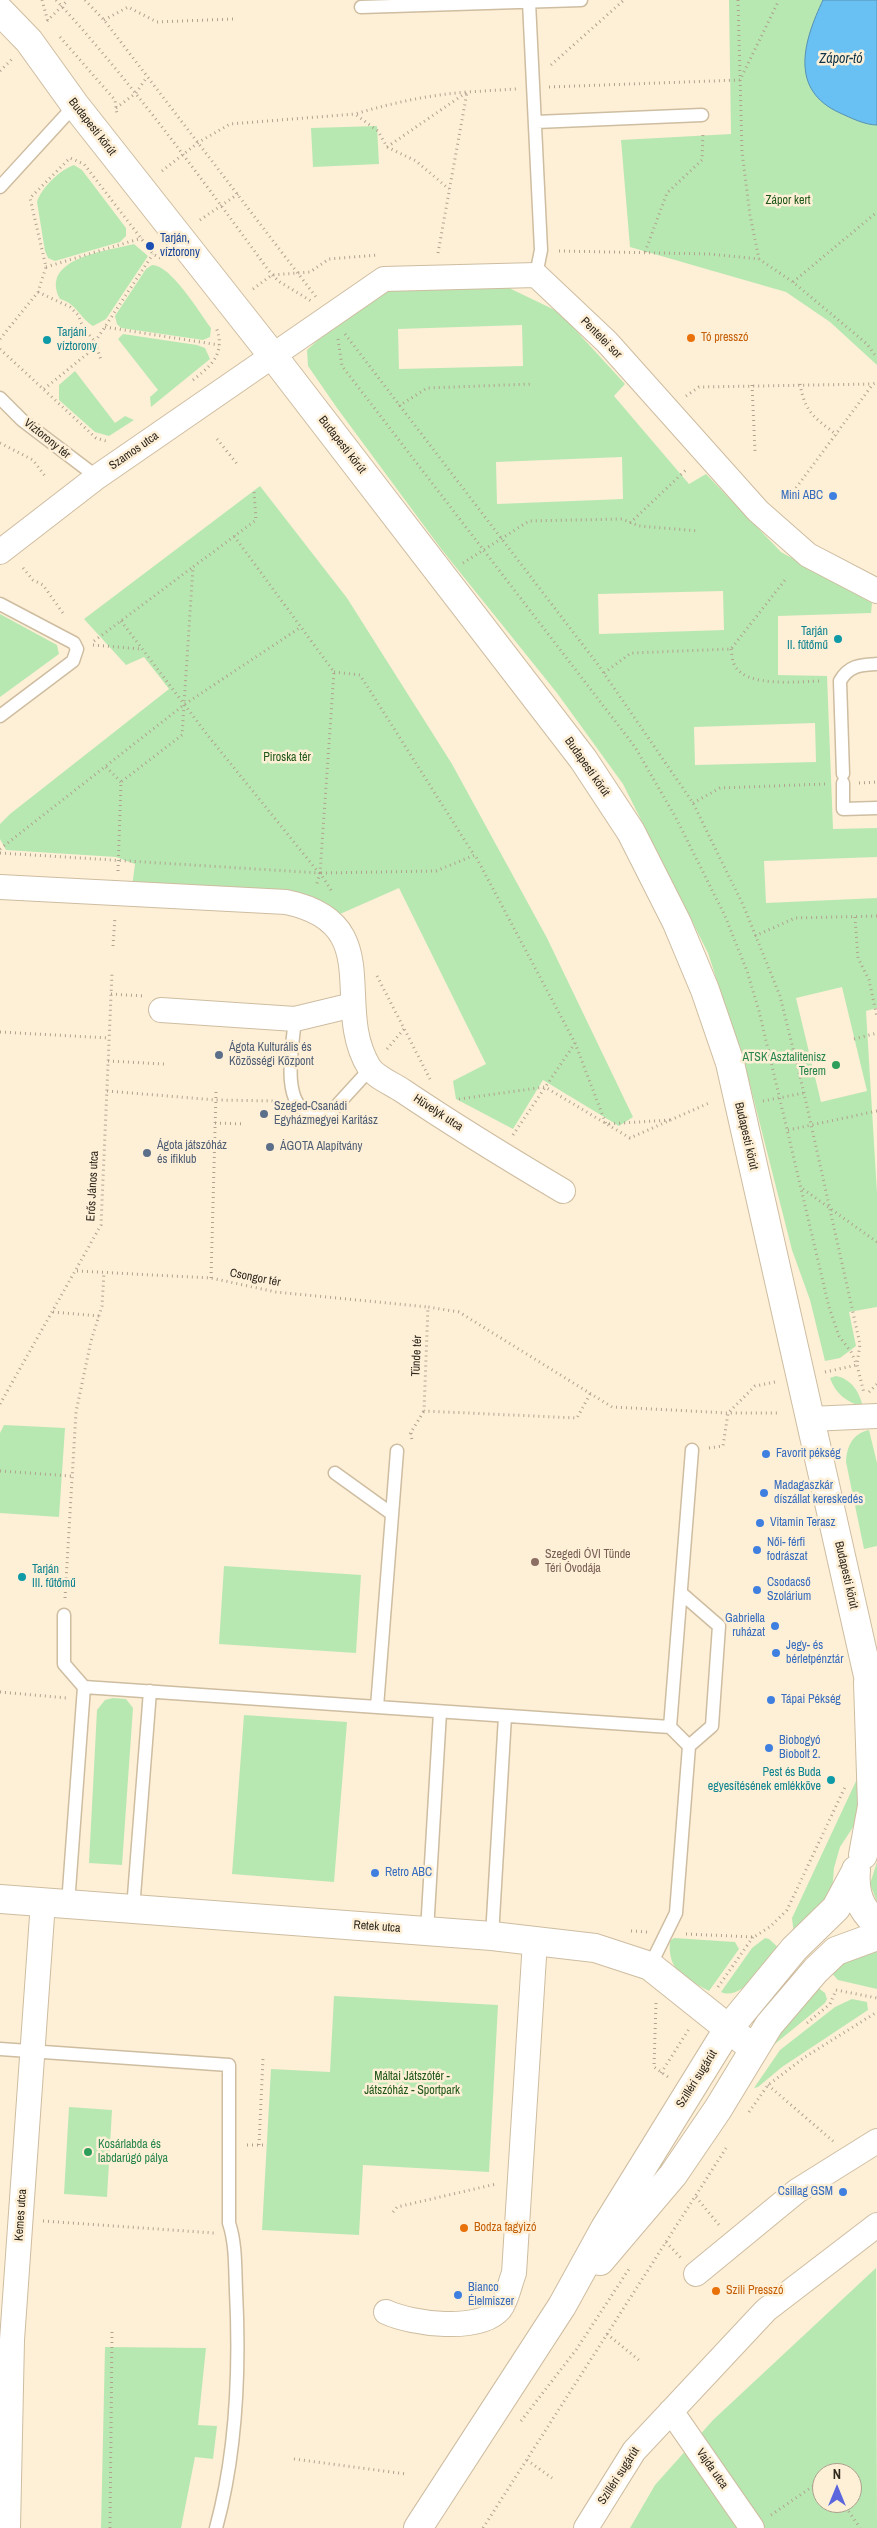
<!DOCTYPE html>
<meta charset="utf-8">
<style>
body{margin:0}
#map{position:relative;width:877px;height:2528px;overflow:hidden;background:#feefd7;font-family:"Archivo Narrow",sans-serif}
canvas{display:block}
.north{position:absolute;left:812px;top:2463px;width:50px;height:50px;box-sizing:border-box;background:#feefd7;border:1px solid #ab9f8d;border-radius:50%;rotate:0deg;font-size:14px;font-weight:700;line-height:20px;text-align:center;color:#2f281d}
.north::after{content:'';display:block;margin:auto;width:18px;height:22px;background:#5c67de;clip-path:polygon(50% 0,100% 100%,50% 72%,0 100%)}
</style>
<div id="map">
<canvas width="877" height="2528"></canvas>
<div class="north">N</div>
</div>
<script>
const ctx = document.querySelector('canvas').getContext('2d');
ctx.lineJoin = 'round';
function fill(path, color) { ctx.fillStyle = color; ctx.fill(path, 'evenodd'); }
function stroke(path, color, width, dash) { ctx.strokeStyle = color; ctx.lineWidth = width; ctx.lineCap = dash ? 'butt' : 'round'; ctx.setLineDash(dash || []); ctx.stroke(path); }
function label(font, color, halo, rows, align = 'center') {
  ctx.font = font + ' "Archivo Narrow",sans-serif'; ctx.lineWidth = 5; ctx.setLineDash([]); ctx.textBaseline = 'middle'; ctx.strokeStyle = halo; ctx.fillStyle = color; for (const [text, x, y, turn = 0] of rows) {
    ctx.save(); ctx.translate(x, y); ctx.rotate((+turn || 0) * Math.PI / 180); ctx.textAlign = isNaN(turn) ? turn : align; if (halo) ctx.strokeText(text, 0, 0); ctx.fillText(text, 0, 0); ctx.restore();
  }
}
const green = new Path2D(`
 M729,0H877V365L830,322L786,292L630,247L621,140L731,134Z
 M377,126L379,164L313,167L311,128Z
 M74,165L82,170L126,228V236L120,242L55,261L48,258L45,251L37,202C41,188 61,169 74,165Z
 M134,244L148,256L106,319L93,326C79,317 77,304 60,299C39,258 107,251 134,244Z
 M152,265C171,265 199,312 211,328L210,337L203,340L121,328L117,324L115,316L146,269Z
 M509,288L559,312L625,384L614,396L689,484L706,474L781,552L872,603L871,613L778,616V675L827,676L833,829L877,828V857L764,861L766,903L877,898V1008L866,1011L877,1193V1307L849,1312L856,1346L840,1358L825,1361L810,1300L792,1250L746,1069L708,953L623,784L557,693L442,550L337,408L308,366L307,350L318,340L388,291ZM522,325L523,366L399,369L398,329ZM622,457L623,499L497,504L496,462ZM723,591L724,630L599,634L598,594ZM815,723L816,762L695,765L694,727ZM842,987L867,1091L821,1102L796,998Z
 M123,334L197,345L205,348L210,359L151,407L150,397L158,390L118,339Z
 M75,371L115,423L125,416L134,420L109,436L95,432L59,400V385Z
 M260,486L347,598L452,764L547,938L633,1117L619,1126L543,1080L513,1129L456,1099L453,1081L486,1064L399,888L340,914L302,895L132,887L135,864L116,857L6,850L0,839V824L10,814L169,689L144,657L126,665L84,619Z
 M0,614L57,645L59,654L0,697Z
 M836,1376C852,1379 860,1393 863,1407C847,1402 836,1395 830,1378Z
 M4,1425L65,1428L59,1517L0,1513V1433Z
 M869,1430L877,1463V1546L864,1549L846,1462C847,1446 852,1434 869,1430Z
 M224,1566L361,1575L356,1653L219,1644Z
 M113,1698L126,1699L133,1708L122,1865L89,1863L97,1710L105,1700Z
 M244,1715L347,1722L334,1882L232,1874Z
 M863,1773V1812L840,1847L834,1868L832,1892L794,1935L792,1918L857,1779Z
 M877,1862V1902L870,1884Z
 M674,1938L735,1942L739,1949L709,1991C686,1978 667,1972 670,1941Z
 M765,1938L769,1939L780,1949C768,1962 741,2002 721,1992L752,1948Z
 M877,1951V1989L838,1980L827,1968Z
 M813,1984L825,1993L827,1999L825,2003L770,2048L764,2050Z
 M334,1996L498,2005L489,2172L363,2165L359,2235L262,2230L271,2069L330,2072Z
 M852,1999L867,2002L868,2010L782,2067L758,2087L754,2088L780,2050L835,2007Z
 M69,2107L112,2110L107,2197L64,2194Z
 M876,2268L877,2528H630L655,2485L713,2420ZM822,2473H852V2503H822Z
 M105,2347L206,2348L198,2425L217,2426L213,2459L195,2457L181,2528H101Z`);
const water = new Path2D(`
 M823,0H877V125C865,125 851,118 840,113C789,90 803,42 823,0Z`);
const path = new Path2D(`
 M42,0L48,22
 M56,0C135,86 203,181 272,275L280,282L311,301
 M85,0L104,20L316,297
 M738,0L742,152L750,215L759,259
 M104,20L128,7L157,22L233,19
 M47,21L68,0
 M60,37L115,100L117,115
 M551,65L624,0
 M0,71L12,59
 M549,87L740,80L779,0
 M116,108L136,93L147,77
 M387,147L467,92L516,89
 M162,171L199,142L230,124L355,114
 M200,220L238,194
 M559,251L709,254L759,259L793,282L867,344L877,358
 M645,252L667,193L702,160L703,133
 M438,253L467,92C428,95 392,103 355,114L378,131L387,147L416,161L449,189
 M46,267L142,238
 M793,282L877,212
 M253,289L272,275L310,272L329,259L378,255
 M38,292L70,307L78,315L83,327L95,342L101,360
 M105,327L219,345
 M345,334L599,666L693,803L744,907L780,996L804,1093L860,1344L857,1364
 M0,339L38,292L46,267L30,198L70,158L84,164L153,254L162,259
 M338,339L342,366L635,747L676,818L725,916L747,971L759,1011L829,1307L839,1336L851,1352L857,1365L864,1393
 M0,349L96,438L106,441
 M193,380C212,365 226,353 216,327
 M800,384C805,413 815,418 837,435
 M752,385L755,451
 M44,389L87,354L153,254
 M686,396L699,387L873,384
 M399,406L427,388L533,384
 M217,439L238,465
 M0,443L33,460L45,476
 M793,492L873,384L877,382
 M630,523L688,468
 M234,536L334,672L320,873L316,887
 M463,563L529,521L622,519L639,526L699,531
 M23,568L33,580L43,585L65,616
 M121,621L209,737L319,873
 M94,641L193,567
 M93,645L141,649
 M731,649C732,654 732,660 734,664C745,689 800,681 822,681
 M334,672L360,675L474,855
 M604,673L631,653L731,649L785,580
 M106,767L121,782
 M859,783L877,782
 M693,803L720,788L825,784
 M0,849L185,704L301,627
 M0,853L320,873L333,893
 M118,871L121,782L182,735L193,567L256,520L254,490
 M321,873L436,871L475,855L575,1043L606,1124L671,1120
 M855,917L858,958L869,980L877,1017
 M755,936L795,918L877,916
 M113,946L115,917
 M377,976L430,1079
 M111,994L143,996
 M0,1032L109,1038
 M854,1039L877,1033
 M387,1049L404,1029
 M108,1061L164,1064
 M107,1091L216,1100L277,1101
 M459,1099L545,1087L630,1138L709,1103
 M763,1101L804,1093
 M215,1123L245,1124
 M788,1130L877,1111
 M513,1135L575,1043
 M803,1189L877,1242
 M77,1271L211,1278L276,1292L428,1307
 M211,1278L216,1092
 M53,1312L99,1316
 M825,1372L857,1365
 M869,1392L877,1384
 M590,1394L577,1418L424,1411L428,1307L459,1312L612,1407L728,1413H780
 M0,1404L101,1225L112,973
 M411,1433L412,1441
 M410,1434L424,1411
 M709,1448L723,1446L728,1413L755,1386L775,1382
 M0,1471L71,1476
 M65,1598L76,1412L91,1341L102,1306L104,1272
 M0,1692L67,1698
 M631,1931L648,1932
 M686,1934L754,1937L771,1926L787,1910L845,1787
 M718,1987L753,1937
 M836,1990L877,1998
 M656,2003L654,2067L668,2077
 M807,2023L830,2004L836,1990
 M661,2073L689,2029
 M768,2085L834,2142
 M749,2112L768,2085L805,2057L877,2012
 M247,2145H266
 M259,2145L263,2058
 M696,2197L719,2225
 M393,2212L397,2207L496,2184
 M43,2221L214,2233
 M666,2242L681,2258
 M607,2334L640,2361
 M521,2421L576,2350L629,2269
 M294,2459L406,2474
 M527,2460L552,2478
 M843,2503L860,2528
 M771,2515L822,2480
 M110,2528L112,2331
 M483,2528L728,2145`);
const lane = new Path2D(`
 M529,2L541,250L536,275
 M361,7L581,0
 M536,122L702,115
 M0,187L75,105
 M0,398L22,420L97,477
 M0,604L74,643L77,649L73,661L0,716
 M843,774L840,681C849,665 861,665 877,664
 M843,783V809L877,808
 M295,1019C293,1043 280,1104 310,1113C316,1114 324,1113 330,1113L370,1069
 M335,1473L392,1514
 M64,1615V1664L84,1687L68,1904
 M84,1687L670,1727L689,1746
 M377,1707L397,1451
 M670,1727L692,1450
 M133,1909L150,1691
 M427,1931L440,1712
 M492,1936L505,1716
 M650,1966L676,1913L689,1746L712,1726L719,1626L681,1593
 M0,2049L229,2065V2223C236,2244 235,2268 236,2291C240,2370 237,2451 216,2528`);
const street = new Path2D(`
 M0,552L97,477L384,279L536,275L607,342L758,511L808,555L877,591
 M0,887L286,902C388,923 331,1005 369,1067C375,1077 393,1084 403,1091C455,1126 509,1159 563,1191
 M161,1010L295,1019L353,1005
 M810,1419L877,1416
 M696,2274L797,2191L877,2141
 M386,2312C412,2324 479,2333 500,2309C507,2300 510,2283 514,2273L535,1941
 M671,2411L752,2528
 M8,2528L12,2340L43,1902
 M586,2528L634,2451L766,2310L877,2225`);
const secondary = new Path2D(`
 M0,11L29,41L75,105L273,356L583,759L631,832L677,923L705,990L730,1063L868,1676L877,1703
 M863,1855L872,1806L868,1682
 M856,1870C854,1893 860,1909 877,1924
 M0,1899L492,1936L595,1948L650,1966L754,2049
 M600,2261L673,2175L718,2109L769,2025L816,1970L836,1951L877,1936
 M418,2528L562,2306L605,2228L728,2029L794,1949L836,1908L856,1871`);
const markers = [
 [150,246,5,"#1a4fb4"],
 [691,338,5,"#e8710a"],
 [47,340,5,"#0f9aa8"],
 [833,496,5,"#3f7fe0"],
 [838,639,5,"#0f9aa8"],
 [219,1055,5,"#5c6f8a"],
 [836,1065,5,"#2e9e5b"],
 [264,1114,5,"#5c6f8a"],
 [270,1147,5,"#5c6f8a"],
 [147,1153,5,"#5c6f8a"],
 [766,1454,5,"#3f7fe0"],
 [764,1493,5,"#3f7fe0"],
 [760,1523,5,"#3f7fe0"],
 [757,1550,5,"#3f7fe0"],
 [535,1562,5,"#8d6e63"],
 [22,1577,5,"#0f9aa8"],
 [757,1590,5,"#3f7fe0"],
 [775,1626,5,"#3f7fe0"],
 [776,1653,5,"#3f7fe0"],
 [771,1700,5,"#3f7fe0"],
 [769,1748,5,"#3f7fe0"],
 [831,1780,5,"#0f9aa8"],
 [375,1873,5,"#3f7fe0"],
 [88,2152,5,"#2e9e5b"],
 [843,2192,5,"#3f7fe0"],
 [464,2228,5,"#e8710a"],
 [716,2291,5,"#e8710a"],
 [458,2295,5,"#3f7fe0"]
];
const streetNames = [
 ["Budapesti körút",92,127,52],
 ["Pentelei sor",601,338,45],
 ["Víztorony tér",47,439,39],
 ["Budapesti körút",342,445,52],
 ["Szamos utca",134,451,-35],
 ["Budapesti körút",587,767,55],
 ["Hüvelyk utca",438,1113,33],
 ["Budapesti körút",746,1136,77],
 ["Erős János utca",93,1186,-87],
 ["Csongor tér",255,1278,11],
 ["Tünde tér",417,1356,-87],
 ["Budapesti körút",846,1575,77],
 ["Retek utca",377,1927,4],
 ["Szilléri sugárút",697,2079,-58],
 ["Kemes utca",21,2215,-86],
 ["Vajda utca",712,2469,55],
 ["Szilléri sugárút",619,2476,-57]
];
const parkNames = [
 ["Zápor kert",788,201],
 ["Piroska tér",287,758],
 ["Máltai Játszótér -",412,2077],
 ["Játszóház - Sportpark",412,2091]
];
const transitNames = [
 ["Tarján,",160,239],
 ["víztorony",160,253]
];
const cultureNames = [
 ["Tarjáni",57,333],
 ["víztorony",57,347],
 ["Tarján",828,632,"right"],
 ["II. fűtőmű",828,646,"right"],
 ["Tarján",32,1570],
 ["III. fűtőmű",32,1584],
 ["Pest és Buda",821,1773,"right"],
 ["egyesítésének emlékköve",821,1787,"right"]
];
const foodNames = [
 ["Tó presszó",701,338],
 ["Bodza fagyizó",474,2228],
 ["Szili Presszó",726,2291]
];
const shopNames = [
 ["Mini ABC",823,496,"right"],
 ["Favorit pékség",776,1454],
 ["Madagaszkár",774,1486],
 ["díszállat kereskedés",774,1500],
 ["Vitamin Terasz",770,1523],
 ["Női- férfi",767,1543],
 ["fodrászat",767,1557],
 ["Csodacső",767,1583],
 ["Szolárium",767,1597],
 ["Gabriella",765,1619,"right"],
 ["ruházat",765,1633,"right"],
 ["Jegy- és",786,1646],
 ["bérletpénztár",786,1660],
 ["Tápai Pékség",781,1700],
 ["Biobogyó",779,1741],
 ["Biobolt 2.",779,1755],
 ["Retro ABC",385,1873],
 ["Csillag GSM",833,2192,"right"],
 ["Bianco",468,2288],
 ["Élelmiszer",468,2302]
];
const serviceNames = [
 ["Ágota Kulturális és",229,1048],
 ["Közösségi Központ",229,1062],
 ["Szeged-Csanádi",274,1107],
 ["Egyházmegyei Karitász",274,1121],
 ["Ágota játszóház",157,1146],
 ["és ifiklub",157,1160],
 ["ÁGOTA Alapítvány",280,1147]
];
const leisureNames = [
 ["ATSK Asztalitenisz",826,1058],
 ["Terem",826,1072],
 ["Kosárlabda és",98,2145,"left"],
 ["labdarúgó pálya",98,2159,"left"]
];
const educationNames = [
 ["Szegedi ÓVI Tünde",545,1555],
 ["Téri Óvodája",545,1569]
];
const waterNames = [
 ["Zápor-tó",841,59]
];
fill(green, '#b8e8b1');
fill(water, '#69c0f2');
stroke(water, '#5892b2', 1);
stroke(lane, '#cebda0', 15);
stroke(street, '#cebda0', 26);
stroke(secondary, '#cebda0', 30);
stroke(path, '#afa390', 3, [1, 4]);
stroke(lane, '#fff', 12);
stroke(street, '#fff', 24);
stroke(secondary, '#fff', 28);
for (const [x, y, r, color] of markers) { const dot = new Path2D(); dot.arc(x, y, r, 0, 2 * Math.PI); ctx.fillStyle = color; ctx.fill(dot); stroke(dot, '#feefd7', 2); }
label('12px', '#2f281d', '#feefd7', streetNames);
label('12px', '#1f5817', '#feefd7', parkNames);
label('12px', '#164399', '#feefd7', transitNames, 'left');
label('12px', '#0d838f', '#feefd7', cultureNames, 'left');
label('12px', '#c56008', '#feefd7', foodNames, 'left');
label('12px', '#366cbe', '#feefd7', shopNames, 'left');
label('12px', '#4e5e75', '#feefd7', serviceNames, 'left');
label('12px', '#27864d', '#feefd7', leisureNames, 'right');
label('12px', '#785e54', '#feefd7', educationNames, 'left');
label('italic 14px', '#0d3449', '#feefd7', waterNames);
</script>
